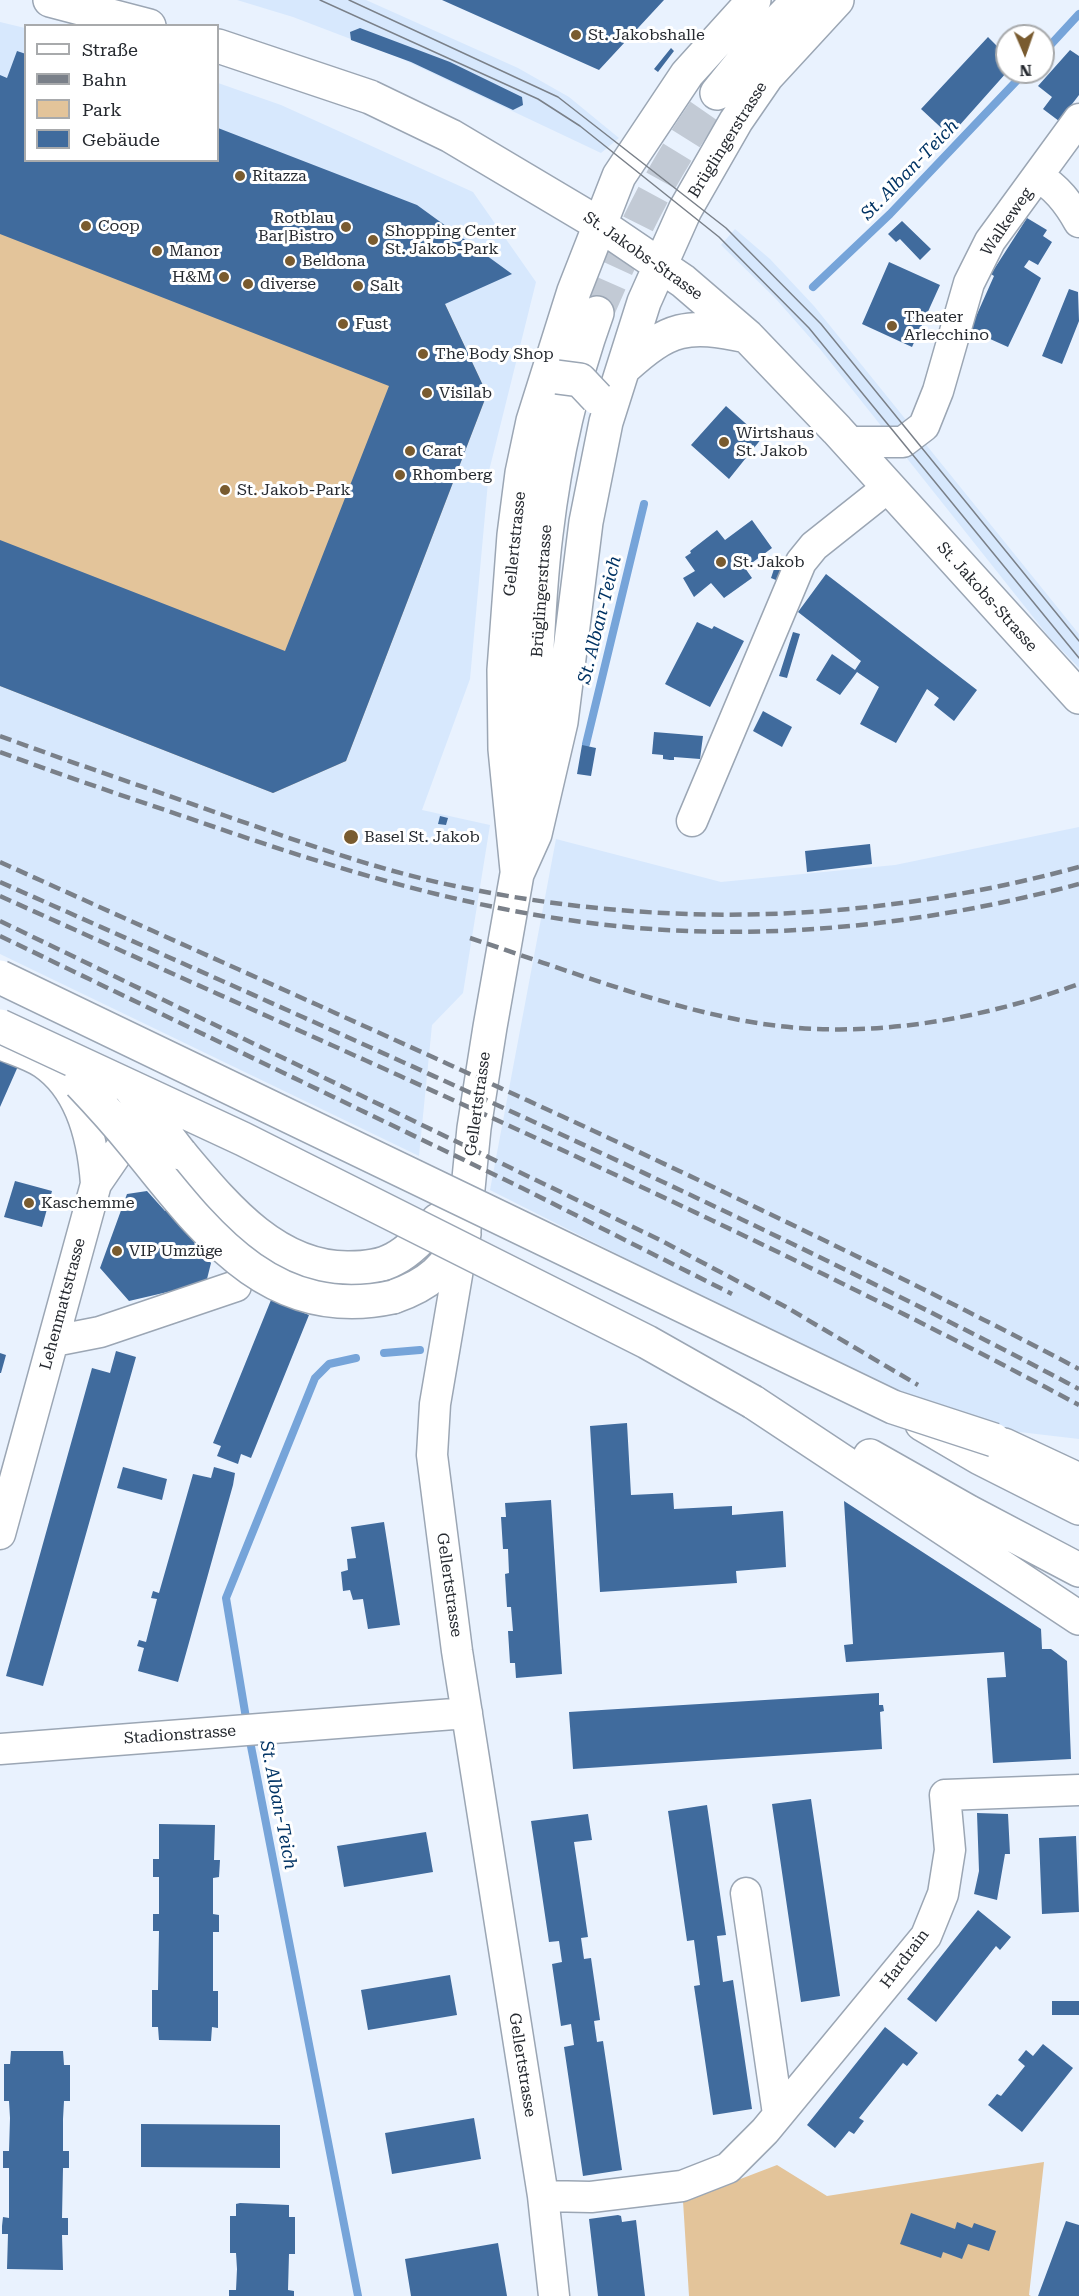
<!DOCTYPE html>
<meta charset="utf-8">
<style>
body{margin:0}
#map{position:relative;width:1079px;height:2296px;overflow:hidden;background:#e9f2fe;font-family:"Roboto Serif",serif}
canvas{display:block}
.legend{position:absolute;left:24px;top:24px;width:195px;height:138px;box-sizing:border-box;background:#fff;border:2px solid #a8aaac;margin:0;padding:8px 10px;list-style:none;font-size:18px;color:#262a30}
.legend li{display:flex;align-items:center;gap:12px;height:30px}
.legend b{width:30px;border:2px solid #a8aaac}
.north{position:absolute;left:995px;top:24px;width:60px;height:60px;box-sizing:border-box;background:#fff;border:2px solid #a8aaac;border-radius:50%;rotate:178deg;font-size:16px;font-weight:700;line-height:24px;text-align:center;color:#262a30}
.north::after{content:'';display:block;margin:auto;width:21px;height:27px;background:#795b2f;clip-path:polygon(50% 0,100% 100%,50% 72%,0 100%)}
</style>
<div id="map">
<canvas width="1079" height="2296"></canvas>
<ul class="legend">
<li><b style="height:8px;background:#fff"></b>Straße</li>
<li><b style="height:8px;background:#7a8089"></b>Bahn</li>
<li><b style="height:16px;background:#e3c49a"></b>Park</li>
<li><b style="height:16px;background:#406b9d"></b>Gebäude</li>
</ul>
<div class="north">N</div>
</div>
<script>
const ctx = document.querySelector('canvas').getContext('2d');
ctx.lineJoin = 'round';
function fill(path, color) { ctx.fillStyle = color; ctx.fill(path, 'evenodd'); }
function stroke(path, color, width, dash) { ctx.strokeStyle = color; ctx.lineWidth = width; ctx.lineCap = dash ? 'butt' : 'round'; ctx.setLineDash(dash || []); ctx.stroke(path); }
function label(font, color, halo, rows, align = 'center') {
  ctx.font = font + ' "Roboto Serif",serif'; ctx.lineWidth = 6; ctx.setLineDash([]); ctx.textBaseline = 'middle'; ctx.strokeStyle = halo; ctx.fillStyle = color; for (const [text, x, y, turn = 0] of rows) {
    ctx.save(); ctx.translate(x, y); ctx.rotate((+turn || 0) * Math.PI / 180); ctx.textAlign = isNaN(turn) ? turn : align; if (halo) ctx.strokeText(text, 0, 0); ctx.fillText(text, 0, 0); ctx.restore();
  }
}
const built = new Path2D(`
 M237,0H366L518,68L569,97L619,138L601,153L398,57L293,17Z
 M0,22L25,28L26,160H218V83L281,105L473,192L536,282L489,471L470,679L422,810L490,825L463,993L432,1025L419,1156L0,954Z
 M735,229L770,259L814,306L1079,634V668L1049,637L820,349L776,299L721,245Z
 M1079,827V1439L917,1420L770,1331L490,1190L556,839L721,882L895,865Z`);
const green = new Path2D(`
 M0,129L26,160L445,304L487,394L346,761L273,793L0,686Z
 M1044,2162L1029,2295L1031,2296H689L683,2201L777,2165L827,2196Z`);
const stream = new Path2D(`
 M1043,53L1079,14
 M813,287L890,214L1025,72
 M586,744L644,504
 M384,1353L420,1350
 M247,1724L226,1598L315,1378L329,1364L356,1358
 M249,1736L358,2296`);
const building = new Path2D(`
 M442,0H664L599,70Z
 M360,28L450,62L522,97L523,105L513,110L411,62L351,40L350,32Z
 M988,37L1001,50L1007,43V72L950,136L921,109Z
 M671,48L674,51L658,72L654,69Z
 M1070,50L1079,56V95L1059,121L1043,109L1052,97L1038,86Z
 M17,51L26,54V160H218V128L417,205L512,274L445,304L487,394L346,761L273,793L0,686V540L285,651L389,386L0,234V75L7,78Z
 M1027,218L1047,230L1043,236L1052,242L1038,265L1029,260L1024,267L1041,278L1008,347L970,330L994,276L991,274Z
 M902,221L931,249L920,260L900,239L896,242L888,234Z
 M889,262L940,285L912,347L862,324Z
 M1069,289L1078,292L1079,321L1062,364L1042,356Z
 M726,406L762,438L729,479L691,445Z
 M752,520L772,548L745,568L752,578L724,598L711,583L694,597L683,578L695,571L685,557L691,553L690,551L717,530L725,540Z
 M776,563L789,568L783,583L771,578Z
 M826,574L977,690L954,721L934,705L939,698L927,689L896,743L860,724L879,687L857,672L840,695L816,680L832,654L855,670L861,661L798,612Z
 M697,622L712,629L714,626L744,641L710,707L665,684Z
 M793,632L800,634L787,678L779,676Z
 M763,711L792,727L782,747L753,731Z
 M654,732L703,736L700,759L674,757V760H670L663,759V755L652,754Z
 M582,745L596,748L591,776L577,774Z
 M440,816L448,818L446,825L438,824Z
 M870,844L872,864L807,872L805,851Z
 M0,1055L19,1064L0,1107Z
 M205,1174L235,1206L194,1243L211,1263L206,1283L129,1301L100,1268L127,1194L147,1191L165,1211Z
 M15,1181L52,1191L42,1227L4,1217Z
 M271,1300L309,1315L251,1458L241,1454L238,1464L217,1456L221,1446L213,1443Z
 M116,1351L136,1357L43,1686L6,1676L92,1368L110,1373Z
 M0,1353L6,1355L1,1373H0Z
 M627,1423L631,1495L673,1493L674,1509L732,1506V1515L783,1511L786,1567L736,1571L737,1583L600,1592L590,1426Z
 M123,1467L167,1479L162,1500L117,1488Z
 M214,1467L235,1473L233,1485L178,1682L138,1671L144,1648L137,1646L139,1640L146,1642L157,1599L151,1598L153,1591L159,1593L193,1474L211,1478Z
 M551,1500L562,1674L516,1678L515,1663H510L508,1631H513L511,1607H507L505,1574L509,1573L508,1549H503L501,1517H506L505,1503Z
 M844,1501L1041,1629L1042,1649H1051L1067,1661L1071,1759L993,1763L987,1678L1006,1677L1004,1652L846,1662L844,1645L853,1644Z
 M384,1522L400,1625L368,1629L363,1599L353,1600L350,1590L343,1591L341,1572L348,1570L347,1559L356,1558L351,1527Z
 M879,1693V1705H883L884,1711L880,1712L882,1749L573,1769L569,1712Z
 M811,1799L840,1996L801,2002L772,1804Z
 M707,1805L726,1935L717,1936L723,1982L733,1980L752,2109L713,2115L694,1986L700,1985L694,1940L687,1941L668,1811Z
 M977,1813L1008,1814L1010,1854H1005L997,1900L974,1894L979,1871Z
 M588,1814L592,1840L574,1842L588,1937L581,1938L584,1959L591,1958L600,2020L594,2021L597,2042L603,2041L622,2170L583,2176L564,2047L574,2045L571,2024L561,2026L552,1964L562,1962L559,1941L549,1942L531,1821Z
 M159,1824L215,1825L214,1860H220L219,1877L213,1878V1914L219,1915V1932H213V1991H218V2028L212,2027L211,2041L159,2040L158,2027H152V1990H158L159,1931H153V1914H159V1877H153V1859H159Z
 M426,1832L433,1872L344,1887L337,1846Z
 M1076,1836L1079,1912L1042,1914L1039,1838Z
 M978,1910L1011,1937L1000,1950L996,1946L936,2022L907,1999Z
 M450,1975L457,2015L368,2030L361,1990Z
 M1052,2001H1079V2015H1052Z
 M885,2027L918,2053L907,2066L903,2063L859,2118L864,2121L854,2134L849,2131L835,2148L807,2125Z
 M1043,2044L1073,2068L1022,2132L988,2105L997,2094L1001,2096L1025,2066L1018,2060L1026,2050L1033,2056Z
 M11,2051H63L64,2065H70V2101H64L63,2119V2151H69V2168H63L62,2218H68V2235H62L63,2270L7,2269L8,2234H2V2226L3,2217L9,2218V2168H3V2151H9L10,2118L9,2101H4V2064H10Z
 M474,2118L481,2159L392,2174L385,2133Z
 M141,2124L280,2125V2168L141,2167Z
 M240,2203L289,2205V2217H295V2254H289L288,2290L294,2291V2296H229V2290H236L237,2269L236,2253H230V2216H236V2204Z
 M911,2213L955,2229L957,2222L972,2228L974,2223L996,2231L989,2251L968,2244L962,2259L943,2252L941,2258L900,2244Z
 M618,2215L621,2216L622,2222L636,2220L645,2296H598L589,2219Z
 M1066,2221L1079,2225V2296H1038Z
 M498,2243L507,2296H411L405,2259Z`);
const majorTunnel = new Path2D(`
 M597,313C632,233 665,163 717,93`);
const minor = new Path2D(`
 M1038,177C1057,187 1069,204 1079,222
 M847,442H903L924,426L938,391L969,283L990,241L1079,119
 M692,821L801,562L814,546L887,488
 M0,1044C14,1050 31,1055 43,1063C81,1089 93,1141 96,1184
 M464,1234L435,1404L432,1455L457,1651L543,2196L554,2296
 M54,1341L100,1332L236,1286
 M0,1534L96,1184L120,1149L151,1128
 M0,1749L467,1713
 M746,1893L778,2114
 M543,2196L591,2197L682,2186L728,2168L765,2131L926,1936L943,1894L950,1850L945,1795L1079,1790`);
const major = new Path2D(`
 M50,0L149,26
 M218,46L370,97L451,136L599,224L683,281L747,336L837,430L1079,697
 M717,93L759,41L799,0
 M624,368C669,327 687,323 747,336
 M528,793C537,707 535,620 546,534C555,458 571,385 597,313
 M517,870L505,749L504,670L514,535L522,473L533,421L574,291L619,176L687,74L754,0
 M464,1229L474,1128L490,1027L517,874L535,834L561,722L586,522L606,422L644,302L685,210L736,121L767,76L837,0`);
const highway = new Path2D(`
 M180,1153C224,1205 275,1269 349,1268C364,1268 380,1267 394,1259C411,1250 425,1234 438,1220
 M393,1297C430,1284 446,1269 464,1234
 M753,1402L1079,1618
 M922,1424L980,1458L1079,1508
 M1004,1445L1079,1480
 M870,1456L969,1512L1079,1570`);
const tram = new Path2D(`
 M320,0L538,99L580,126L719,237L809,328L1079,658
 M349,0L558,97L726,228L821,324L1079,641`);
const rail = new Path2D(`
 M0,736C75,764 151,789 226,816C301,842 377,870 455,886C666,930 872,923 1079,867
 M0,752C66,777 133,799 200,822C359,877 518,925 688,931C820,936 951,918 1079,884
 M0,862C362,1026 727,1184 1079,1369
 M0,882C363,1044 728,1203 1079,1389
 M0,896C362,1060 728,1217 1079,1405
 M0,921L662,1241L786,1307L918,1385
 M0,936L522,1188L732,1294
 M470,938C558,967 646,1001 735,1019C852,1043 969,1023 1079,984`);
const majorBridge = new Path2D(`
 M557,377L580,380L597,398`);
const highwayBridge = new Path2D(`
 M0,977L893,1407L994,1440
 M0,1026L243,1139L647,1342L753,1402
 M80,1083C99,1103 117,1123 135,1145C203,1229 269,1324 393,1297
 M130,1088L180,1153`);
const markers = [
 [576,35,6,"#795b2f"],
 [240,176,6,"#795b2f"],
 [86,226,6,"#795b2f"],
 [346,227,6,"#795b2f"],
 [373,240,6,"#795b2f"],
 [157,251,6,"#795b2f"],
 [290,261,6,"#795b2f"],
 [224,277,6,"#795b2f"],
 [248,284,6,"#795b2f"],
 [358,286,6,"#795b2f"],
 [343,324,6,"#795b2f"],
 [892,326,6,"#795b2f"],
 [423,354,6,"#795b2f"],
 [427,393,6,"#795b2f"],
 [724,442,6,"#795b2f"],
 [410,451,6,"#795b2f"],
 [400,475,6,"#795b2f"],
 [225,490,6,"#795b2f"],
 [721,562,6,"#795b2f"],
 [351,837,8,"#795b2f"],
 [29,1203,6,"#795b2f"],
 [117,1251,6,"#795b2f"]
];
const poiNames = [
 ["St. Jakobshalle",588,35],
 ["Ritazza",252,176],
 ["Rotblau",334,218,"right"],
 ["Bar|Bistro",334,236,"right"],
 ["Coop",98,226],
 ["Shopping Center",385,231],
 ["St. Jakob-Park",385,249],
 ["Manor",169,251],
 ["Beldona",302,261],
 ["H&M",212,277,"right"],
 ["diverse",260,284],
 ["Salt",370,286],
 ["Theater",904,317],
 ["Arlecchino",904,335],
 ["Fust",355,324],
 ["The Body Shop",435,354],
 ["Visilab",439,393],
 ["Wirtshaus",736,433],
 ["St. Jakob",736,451],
 ["Carat",422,451],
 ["Rhomberg",412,475],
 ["St. Jakob-Park",237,490],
 ["St. Jakob",733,562],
 ["Basel St. Jakob",364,837],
 ["Kaschemme",41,1203],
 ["VIP Umzüge",129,1251]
];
const streetNames = [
 ["Brüglingerstrasse",728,140,-58],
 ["Walkeweg",1007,222,-56],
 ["St. Jakobs-Strasse",643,256,35],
 ["Gellertstrasse",515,544,-84],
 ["Brüglingerstrasse",542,591,-86],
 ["St. Jakobs-Strasse",987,597,48],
 ["Gellertstrasse",478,1104,-82],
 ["Lehenmattstrasse",63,1304,-75],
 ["Gellertstrasse",449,1585,82],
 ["Stadionstrasse",180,1735,-4],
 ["Hardrain",905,1959,-53],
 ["Gellertstrasse",522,2065,81]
];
const waterNames = [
 ["St. Alban-Teich",910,170,-46],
 ["St. Alban-Teich",600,620,-76],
 ["St. Alban-Teich",278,1805,79]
];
fill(built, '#d7e8fd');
fill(green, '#e3c49a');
stroke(stream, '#76a4d9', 8);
fill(building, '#406b9d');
stroke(majorTunnel, '#c2cad5', 33, [33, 16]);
stroke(minor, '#9ba6b4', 33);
stroke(major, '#9ba6b4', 36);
stroke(highway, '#9ba6b4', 36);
stroke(minor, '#fff', 30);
stroke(major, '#fff', 33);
stroke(highway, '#fff', 33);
stroke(tram, '#7a8089', 1.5);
stroke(rail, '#7a8089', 4.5, [12, 6]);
stroke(majorBridge, '#9ba6b4', 36, []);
stroke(highwayBridge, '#9ba6b4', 36, []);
stroke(majorBridge, '#fff', 33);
stroke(highwayBridge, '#fff', 33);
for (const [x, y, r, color] of markers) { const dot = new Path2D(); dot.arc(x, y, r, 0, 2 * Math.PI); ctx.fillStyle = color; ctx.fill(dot); stroke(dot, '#fff', 2); }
label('16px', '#262a30', '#fff', poiNames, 'left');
label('16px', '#262a30', '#fff', streetNames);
label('italic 18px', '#013364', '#fff', waterNames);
</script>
